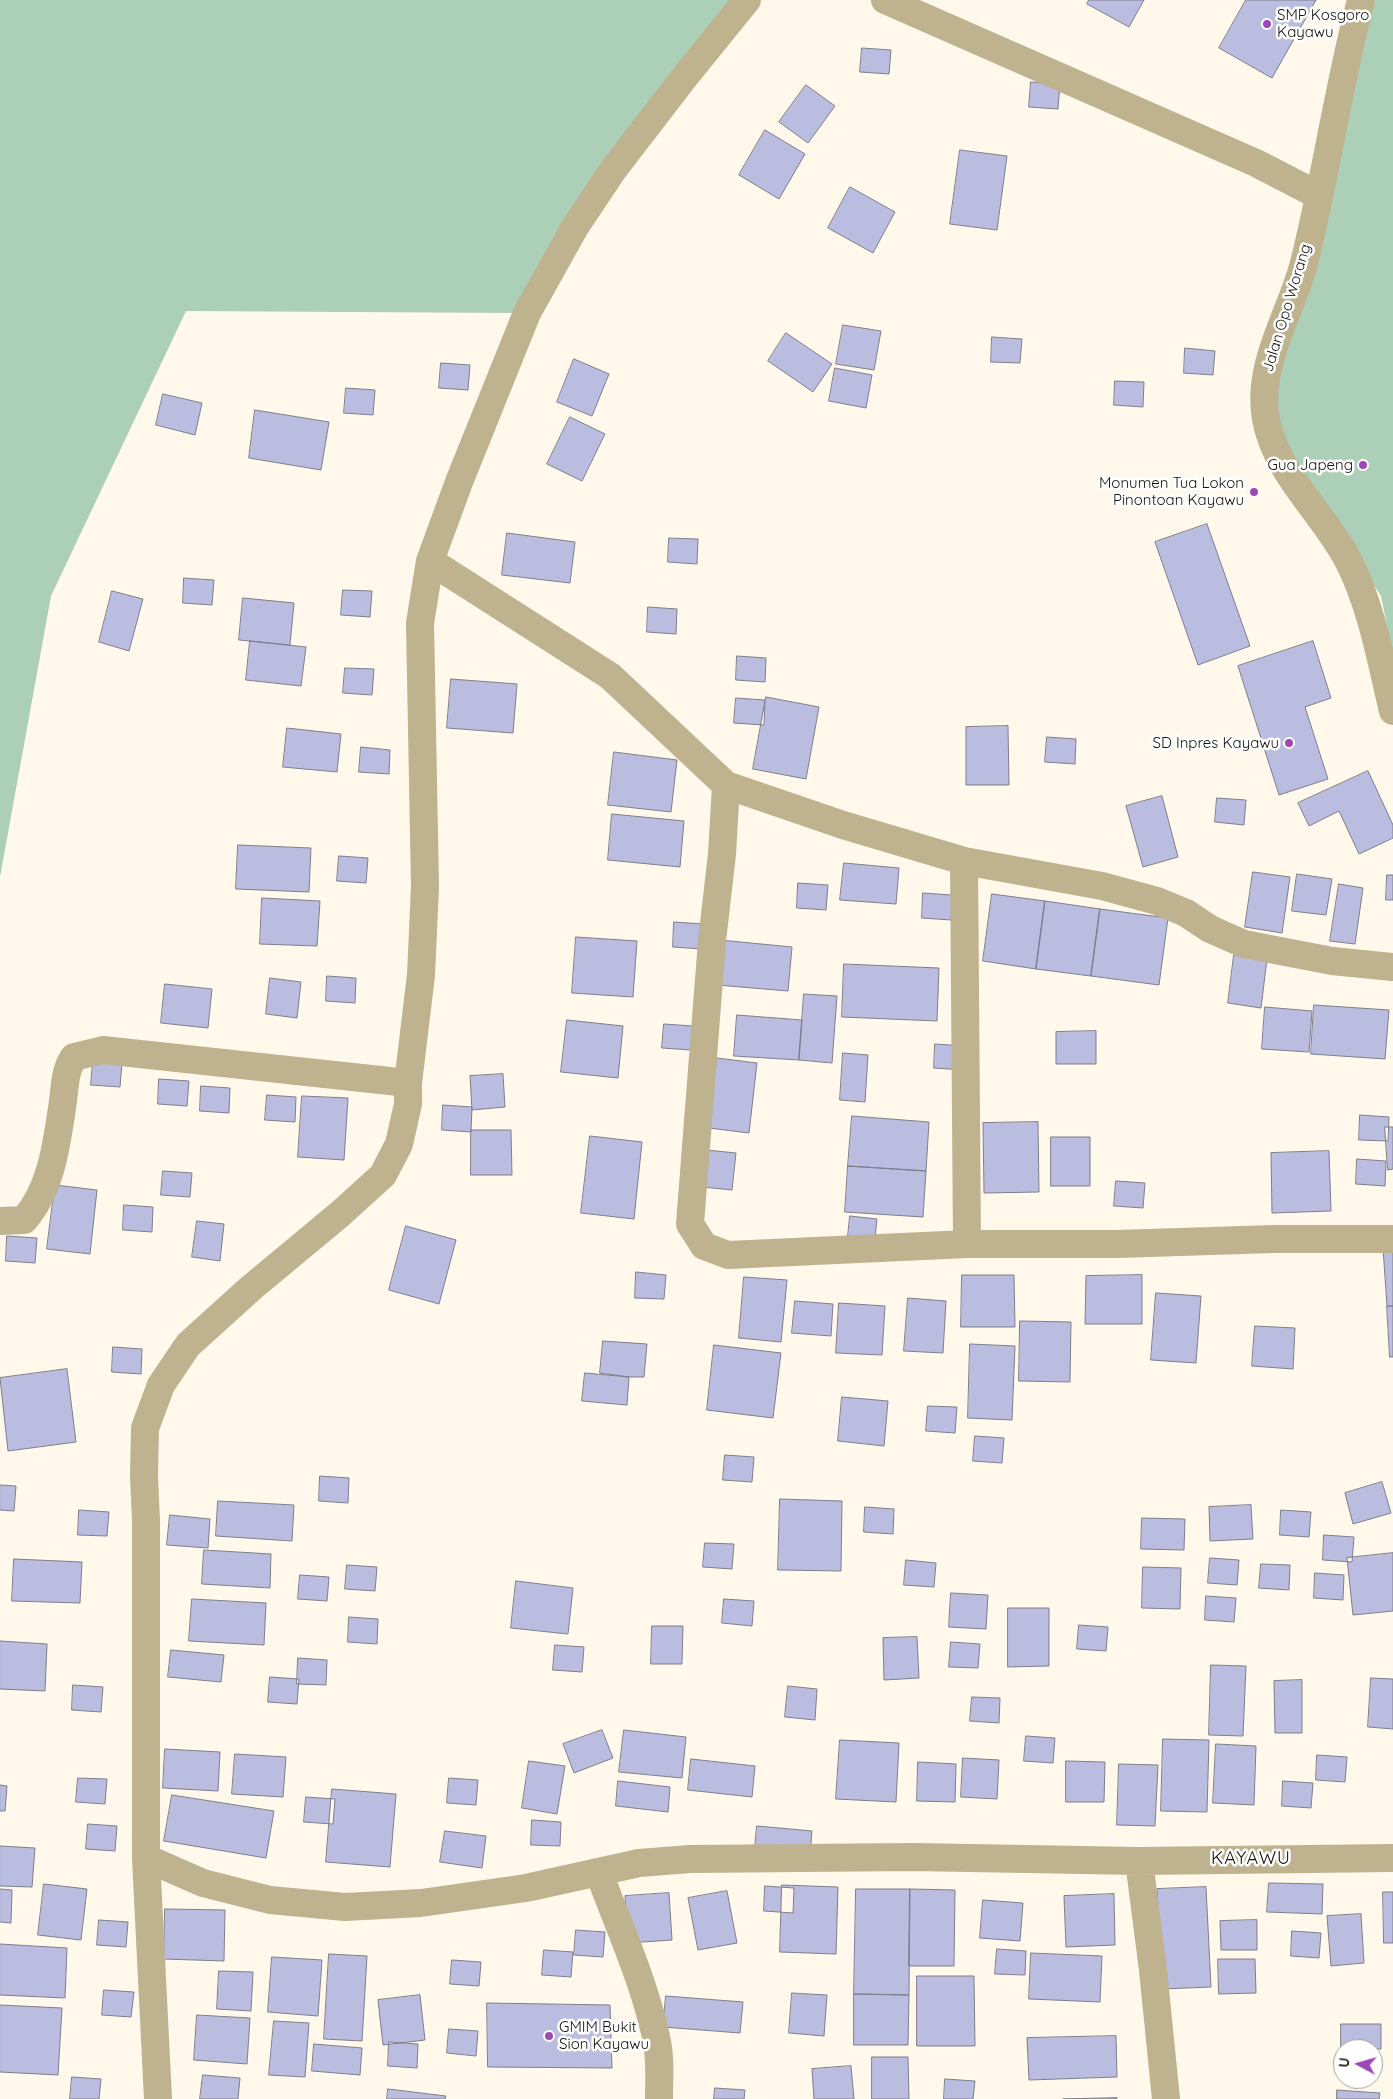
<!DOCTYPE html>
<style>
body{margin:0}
#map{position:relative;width:1393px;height:2099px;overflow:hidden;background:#fff8eb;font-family:Quicksand,sans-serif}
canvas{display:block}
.north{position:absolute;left:1333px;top:2039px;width:50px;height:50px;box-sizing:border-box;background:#fff;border:1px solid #a1a09f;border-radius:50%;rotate:276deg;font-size:14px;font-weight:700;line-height:20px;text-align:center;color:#14120e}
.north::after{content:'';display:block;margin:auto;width:18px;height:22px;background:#9c48b6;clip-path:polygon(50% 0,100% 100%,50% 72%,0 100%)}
</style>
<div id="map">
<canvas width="1393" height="2099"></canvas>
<div class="north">U</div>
</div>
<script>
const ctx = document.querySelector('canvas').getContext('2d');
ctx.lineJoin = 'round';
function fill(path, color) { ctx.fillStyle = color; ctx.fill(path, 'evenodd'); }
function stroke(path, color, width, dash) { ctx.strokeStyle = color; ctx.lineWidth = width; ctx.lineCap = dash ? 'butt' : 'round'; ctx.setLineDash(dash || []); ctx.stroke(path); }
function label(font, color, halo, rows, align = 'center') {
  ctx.font = font + ' Quicksand,sans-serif'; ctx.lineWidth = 5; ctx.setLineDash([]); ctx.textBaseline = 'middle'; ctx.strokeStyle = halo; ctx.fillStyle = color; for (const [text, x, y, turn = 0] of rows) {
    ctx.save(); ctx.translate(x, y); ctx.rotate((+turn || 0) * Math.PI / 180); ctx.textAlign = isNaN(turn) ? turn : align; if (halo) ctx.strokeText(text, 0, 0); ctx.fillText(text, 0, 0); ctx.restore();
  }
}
const forest = new Path2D(`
 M0,0H735L516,313L186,311L51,596L0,877Z
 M1367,0H1393V655L1381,596L1279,441L1276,361Z`);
const building = new Path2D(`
 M1089,0H1144L1129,27L1087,4Z
 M1246,0H1316L1272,78L1219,48Z
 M862,48L891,50L889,74L860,72Z
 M1031,82L1060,84L1058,109L1029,107Z
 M806,85L835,106L808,143L779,122Z
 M765,130L805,154L779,199L739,175Z
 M960,150L1007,156L997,230L950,224Z
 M850,187L895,212L873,253L828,228Z
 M843,325L881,331L874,370L836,364Z
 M786,333L832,364L813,392L768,361Z
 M992,337L1022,339L1020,363L991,362Z
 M1185,348L1215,351L1213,375L1184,373Z
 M574,359L609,374L592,416L557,402Z
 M441,363L470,365L468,390L439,388Z
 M835,368L872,375L866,408L829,401Z
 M1115,381L1144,382L1143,407L1114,405Z
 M346,388L375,390L373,415L344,413Z
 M163,394L202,403L195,435L156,425Z
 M255,410L329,422L321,470L249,458Z
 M570,417L605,434L582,481L547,464Z
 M1207,524L1250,646L1198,665L1155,542Z
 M507,533L575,542L570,583L502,575Z
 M669,538L698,539L697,564L668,562Z
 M184,578L214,580L212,605L183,603Z
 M343,590L372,591L370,617L341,615Z
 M112,591L143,599L129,651L99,642Z
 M243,598L294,603L290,645L239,640Z
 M648,607L677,609L676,634L647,632Z
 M250,641L306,647L301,686L246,680Z
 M1313,641L1331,698L1305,707L1328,779L1279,795L1238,666Z
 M737,656L766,658L765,682L736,680Z
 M345,668L374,669L372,695L343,693Z
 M451,679L517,684L513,733L447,728Z
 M766,697L819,707L806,779L753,769Z
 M736,698L765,700L764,725L734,723Z
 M1008,726L1009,785H966V727Z
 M287,728L341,734L337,772L283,767Z
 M1047,737L1076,739L1075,764L1045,762Z
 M361,747L390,750L389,774L359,772Z
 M614,752L677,760L671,812L608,805Z
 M1368,771L1393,825V838L1359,854L1339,811L1309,826L1298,803Z
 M1162,796L1178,857L1143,867L1126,806Z
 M1217,798L1246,800L1244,825L1215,822Z
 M612,814L684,821L680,867L608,860Z
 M238,845L311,848L309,892L236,889Z
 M339,856L368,858L366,883L337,881Z
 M844,863L899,868L896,904L840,900Z
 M1253,872L1290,877L1282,933L1245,927Z
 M1297,874L1332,879L1326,915L1292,911Z
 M1387,875H1393V900H1386Z
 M798,883L828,885L826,910L797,908Z
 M1339,884L1363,888L1355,944L1330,941Z
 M923,893L952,895L951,920L922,918Z
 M992,894L1045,901L1036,969L983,961Z
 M262,898L320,901L317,946L260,944Z
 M1045,901L1100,909L1091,976L1036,969Z
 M1100,909L1168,918L1159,985L1091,976Z
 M674,922L704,924L702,949L673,947Z
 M576,937L637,941L633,997L572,993Z
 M720,940L792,947L788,991L717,985Z
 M1234,955L1267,959L1261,1008L1228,1003Z
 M844,964L939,968L937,1021L842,1017Z
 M327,976L356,978L355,1003L326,1001Z
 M270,978L301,982L297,1018L266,1014Z
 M165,984L212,989L208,1028L161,1023Z
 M804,994L837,996L832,1063L799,1060Z
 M1314,1005L1389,1010L1385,1059L1311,1054Z
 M1265,1007L1312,1011L1309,1052L1262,1049Z
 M737,1015L802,1020L799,1060L734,1056Z
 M567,1020L623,1026L618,1078L561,1072Z
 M664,1024L693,1026L691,1050L662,1048Z
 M1096,1031V1064H1056V1032Z
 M935,1044L964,1046L963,1070L934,1068Z
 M843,1053L868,1055L865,1102L840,1100Z
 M717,1058L757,1063L749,1133L709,1128Z
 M93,1061L122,1063L120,1087L91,1085Z
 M503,1074L505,1107L472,1110L470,1076Z
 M159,1079L189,1081L187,1106L158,1104Z
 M201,1086L230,1088L229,1113L200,1111Z
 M267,1095L296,1097L295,1122L265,1120Z
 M302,1096L348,1098L344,1160L298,1157Z
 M443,1105L472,1107L471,1132L442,1130Z
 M1360,1115L1389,1117L1388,1141L1359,1140Z
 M852,1116L929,1122L926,1171L848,1166Z
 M1038,1122L1039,1192L984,1193L983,1123Z
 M1385,1127H1393V1169L1388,1170Z
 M471,1130H511L512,1175H471Z
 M590,1136L642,1142L634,1219L581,1213Z
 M1051,1137H1090V1186H1051Z
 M706,1150L736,1153L732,1190L702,1187Z
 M1329,1151L1331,1211L1272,1213L1271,1153Z
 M1357,1159L1386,1161L1385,1186L1356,1184Z
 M848,1166L926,1171L923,1217L845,1212Z
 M163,1171L192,1173L190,1197L161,1195Z
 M1116,1181L1145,1183L1143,1208L1114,1206Z
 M55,1185L97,1190L90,1254L47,1249Z
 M124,1205L153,1207L152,1232L123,1230Z
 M850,1216L877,1219L875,1239L848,1236Z
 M197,1221L224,1224L220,1261L192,1257Z
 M406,1226L456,1240L439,1304L389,1290Z
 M7,1236L37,1238L35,1263L6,1261Z
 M1393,1247V1306H1387L1383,1248Z
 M636,1272L666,1275L664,1299L635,1298Z
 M962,1275H1014L1015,1327H961Z
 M1142,1275V1324H1085L1086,1276Z
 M744,1277L787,1280L781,1342L739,1338Z
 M1156,1293L1201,1296L1196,1363L1151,1360Z
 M908,1298L946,1301L943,1353L904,1351Z
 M795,1301L833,1304L831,1336L792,1333Z
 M839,1303L885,1306L882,1355L836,1353Z
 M1387,1306H1393V1357H1390Z
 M1020,1321L1071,1322L1070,1382L1019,1381Z
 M1255,1326L1295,1328L1293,1369L1252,1366Z
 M603,1341L647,1344L644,1377H629L600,1373Z
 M970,1344L1015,1346L1012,1420L968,1418Z
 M714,1345L781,1353L773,1418L707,1410Z
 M113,1347L142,1349L141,1374L112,1372Z
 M67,1369L76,1442L8,1451L0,1378Z
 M585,1373L629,1377L627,1405L582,1401Z
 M842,1397L888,1401L884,1446L838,1441Z
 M928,1406L957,1407L955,1433L926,1431Z
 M975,1436L1004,1438L1002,1463L973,1461Z
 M725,1455L754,1457L752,1482L723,1480Z
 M320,1476L349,1478L348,1503L319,1501Z
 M1382,1482L1391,1513L1353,1524L1345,1493Z
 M0,1485L16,1486L14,1511L0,1510Z
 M780,1499L842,1501L841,1571L778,1570Z
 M218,1501L294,1505L292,1541L216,1536Z
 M1251,1505L1253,1539L1210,1541L1209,1507Z
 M865,1507L894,1509L893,1534L864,1532Z
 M79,1510L109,1512L107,1536L78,1535Z
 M1281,1510L1311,1512L1309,1537L1280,1535Z
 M170,1515L210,1519L208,1548L167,1545Z
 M1142,1518L1185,1519L1184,1550L1141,1549Z
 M1324,1535L1354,1537L1352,1562L1323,1560Z
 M705,1543L734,1544L732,1569L703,1567Z
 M204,1550L271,1554L270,1588L202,1584Z
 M1393,1553V1611L1353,1615L1347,1558Z
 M1210,1558L1239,1560L1237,1585L1208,1583Z
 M14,1559L82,1562L80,1603L12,1601Z
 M906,1560L936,1563L934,1587L904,1585Z
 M1261,1564L1290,1565L1289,1590L1259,1588Z
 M347,1565L377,1567L375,1591L345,1589Z
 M1143,1567L1181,1568L1180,1609L1142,1608Z
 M1315,1573L1344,1575L1343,1600L1314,1598Z
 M300,1575L329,1577L327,1601L298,1599Z
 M516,1581L573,1588L568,1634L511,1628Z
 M951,1593L988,1595L986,1629L949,1627Z
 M1206,1596L1236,1598L1234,1622L1205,1620Z
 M192,1599L266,1603L264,1645L189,1641Z
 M724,1599L754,1601L752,1626L722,1623Z
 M1008,1608H1049V1666L1008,1667Z
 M349,1617L378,1619L377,1644L348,1642Z
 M1079,1625L1108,1627L1106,1651L1077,1649Z
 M652,1626H683L682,1664H651Z
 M917,1637L919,1678L884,1680L883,1638Z
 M0,1641L47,1644L45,1691L0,1689Z
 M951,1642L980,1644L978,1668L949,1667Z
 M555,1645L584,1647L582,1672L553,1670Z
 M171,1650L224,1655L221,1682L168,1677Z
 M298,1658L327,1660L326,1685L297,1684Z
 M1211,1665L1246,1666L1243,1736L1209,1735Z
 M270,1677L299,1679L297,1704L268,1702Z
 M1371,1678L1393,1679V1729L1368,1727Z
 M1302,1680V1733H1275L1274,1681Z
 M73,1685L103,1687L101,1712L72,1710Z
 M788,1686L817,1689L815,1720L785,1717Z
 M972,1697L1000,1698L999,1723L970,1721Z
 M602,1730L613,1758L574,1773L563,1744Z
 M624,1730L686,1737L682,1778L619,1772Z
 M1026,1736L1055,1738L1053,1763L1024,1761Z
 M1163,1739L1209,1740L1207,1812L1161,1811Z
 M840,1740L899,1743L896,1802L836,1799Z
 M1216,1744L1256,1746L1254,1805L1213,1803Z
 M165,1749L220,1752L218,1791L163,1788Z
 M235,1754L286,1757L283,1797L232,1794Z
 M1317,1755L1347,1757L1345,1782L1316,1780Z
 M963,1758L999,1760L997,1799L961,1797Z
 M691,1759L755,1766L752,1797L688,1790Z
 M529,1761L565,1766L557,1814L522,1808Z
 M1066,1761L1105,1762L1104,1802H1066Z
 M918,1762L956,1764L955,1802L917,1801Z
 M1119,1764L1158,1765L1155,1826L1117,1825Z
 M78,1778L107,1779L105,1804L76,1802Z
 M449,1778L478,1780L476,1805L447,1803Z
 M618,1781L670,1787L668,1812L616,1806Z
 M1283,1781L1313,1783L1311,1808L1282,1806Z
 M0,1785L7,1786L5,1811H0Z
 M332,1789L396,1794L390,1867L326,1862Z
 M172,1795L274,1811L266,1858L164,1841Z
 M306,1797L335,1799L333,1824L304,1822Z
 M532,1820L561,1822L560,1846L531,1845Z
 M88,1824L117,1826L115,1851L86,1849Z
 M757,1826L812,1831L810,1854L755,1848Z
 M445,1831L486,1836L482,1868L440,1862Z
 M0,1846L35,1848L32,1887L0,1886Z
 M1269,1883L1323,1884L1322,1914L1267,1912Z
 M44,1884L87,1889L81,1940L38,1935Z
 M782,1885L838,1887L836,1954L780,1952Z
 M765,1886L794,1888L793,1913L764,1911Z
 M1206,1887L1211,1987L1162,1989L1157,1889Z
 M0,1889L12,1890L11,1923L0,1922Z
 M856,1889H910L909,1995L854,1994Z
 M910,1889L955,1890L954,1966H909Z
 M727,1891L737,1943L698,1950L688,1898Z
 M1383,1892H1393V1943H1384Z
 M669,1893L672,1940L628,1943L625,1896Z
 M1114,1894L1115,1945L1066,1947L1064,1896Z
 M983,1900L1023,1903L1020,1941L980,1938Z
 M165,1909L225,1910L224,1961L164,1959Z
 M1361,1914L1364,1963L1331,1966L1327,1916Z
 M99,1920L128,1922L126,1947L97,1945Z
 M1257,1920V1950H1221L1220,1921Z
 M576,1930L605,1932L603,1957L574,1955Z
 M1292,1931L1321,1933L1319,1958L1291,1956Z
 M0,1944L67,1948L65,1998L0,1995Z
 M997,1949L1026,1951L1025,1975L995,1974Z
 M544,1950L573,1952L571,1977L542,1975Z
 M1031,1953L1102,1956L1100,2002L1029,1999Z
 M329,1954L367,1956L362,2041L324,2039Z
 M272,1957L322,1960L318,2016L268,2012Z
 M1218,1959H1255L1256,1993L1219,1994Z
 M452,1960L481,1962L479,1986L450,1984Z
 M219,1971L253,1972L251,2011L217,2009Z
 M917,1976H974L975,2046H917Z
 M104,1990L134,1992L131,2017L102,2015Z
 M792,1993L827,1995L824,2036L789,2033Z
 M854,1994L909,1995L908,2045H854Z
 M420,1995L425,2040L383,2045L378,2000Z
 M666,1996L743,2002L740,2033L663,2027Z
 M487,2003L610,2005L612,2068L488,2067Z
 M0,2005L62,2008L58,2075L0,2072Z
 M197,2015L250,2018L247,2064L194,2060Z
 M274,2021L309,2023L305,2077L269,2075Z
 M1341,2024H1381V2049L1341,2048Z
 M449,2029L478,2031L476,2056L447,2053Z
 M1116,2036L1117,2077L1029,2080L1027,2038Z
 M389,2042L418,2044L417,2068L388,2066Z
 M314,2044L362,2048L360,2075L312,2071Z
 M872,2057H908L909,2099H872Z
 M851,2066L854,2099H814L812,2069Z
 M203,2075L240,2078L238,2099H200Z
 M72,2077L101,2079L99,2099H70Z
 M945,2079L975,2081L973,2099H944Z
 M715,2088L745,2090L744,2099H714Z
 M388,2089L446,2096L445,2099H387Z
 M1337,2090L1380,2093L1379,2099H1337Z
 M1117,2098V2099H1063Z`);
const minor = new Path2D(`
 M885,0L1256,163L1318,195
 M430,561L610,676L726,785L722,854L712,941L690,1224L704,1246L728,1255L967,1244H1117L1274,1239H1393
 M726,785L843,825L964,861L967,1244
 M964,861L1102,886L1157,901L1186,913L1210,929L1244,944L1332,961L1393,967
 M0,1221L24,1220C52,1188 57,1142 63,1101C65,1086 65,1069 74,1057L103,1050L408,1083
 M146,1858L203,1883L270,1900L345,1907L421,1903L526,1888L639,1863L690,1859L913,1857L1139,1861
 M599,1873C619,1927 644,1981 656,2037C661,2058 659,2079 659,2099
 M158,2099L146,1858V1521L144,1476L145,1428L161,1385L188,1345L251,1288L340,1214L383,1175L399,1144L408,1104V1083L421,975L425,887L420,623L430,561L459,482L527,313L575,227L613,170L683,79L747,0
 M1166,2099L1153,1970L1139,1861L1393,1858`);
const tertiary = new Path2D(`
 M1361,0C1338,87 1326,176 1304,263C1291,314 1256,364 1266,419C1276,475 1325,514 1349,562C1372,608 1381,661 1393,711`);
const markers = [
 [1267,24,5,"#9c48b6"],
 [1363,465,5,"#9c48b6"],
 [1254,492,5,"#9c48b6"],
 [1289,743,5,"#9c48b6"],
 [549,2036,5,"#9c48b6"]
];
const poiNames = [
 ["SMP Kosgoro",1277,15,"left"],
 ["Kayawu",1277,32,"left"],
 ["Gua Japeng",1353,465],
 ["Monumen Tua Lokon",1244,483],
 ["Pinontoan Kayawu",1244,500],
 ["SD Inpres Kayawu",1279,743],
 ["GMIM Bukit",559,2027,"left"],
 ["Sion Kayawu",559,2044,"left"]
];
const streetNames = [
 ["Jalan Opo Worang",1287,308,-73]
];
const quarterNames = [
 ["KAYAWU",1251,1859]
];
fill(forest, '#abd0b7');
fill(building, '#babce0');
stroke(building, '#7e7f8b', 1);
stroke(minor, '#bfb28f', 28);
stroke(tertiary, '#bfb28f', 28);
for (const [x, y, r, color] of markers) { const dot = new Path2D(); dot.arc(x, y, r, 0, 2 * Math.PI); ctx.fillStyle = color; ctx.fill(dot); stroke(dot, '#fff', 2); }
label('15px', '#14120e', '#fff', poiNames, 'right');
label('15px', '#14120e', '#fff', streetNames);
ctx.letterSpacing = '1px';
label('18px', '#14120e', '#fff', quarterNames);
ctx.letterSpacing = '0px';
</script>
